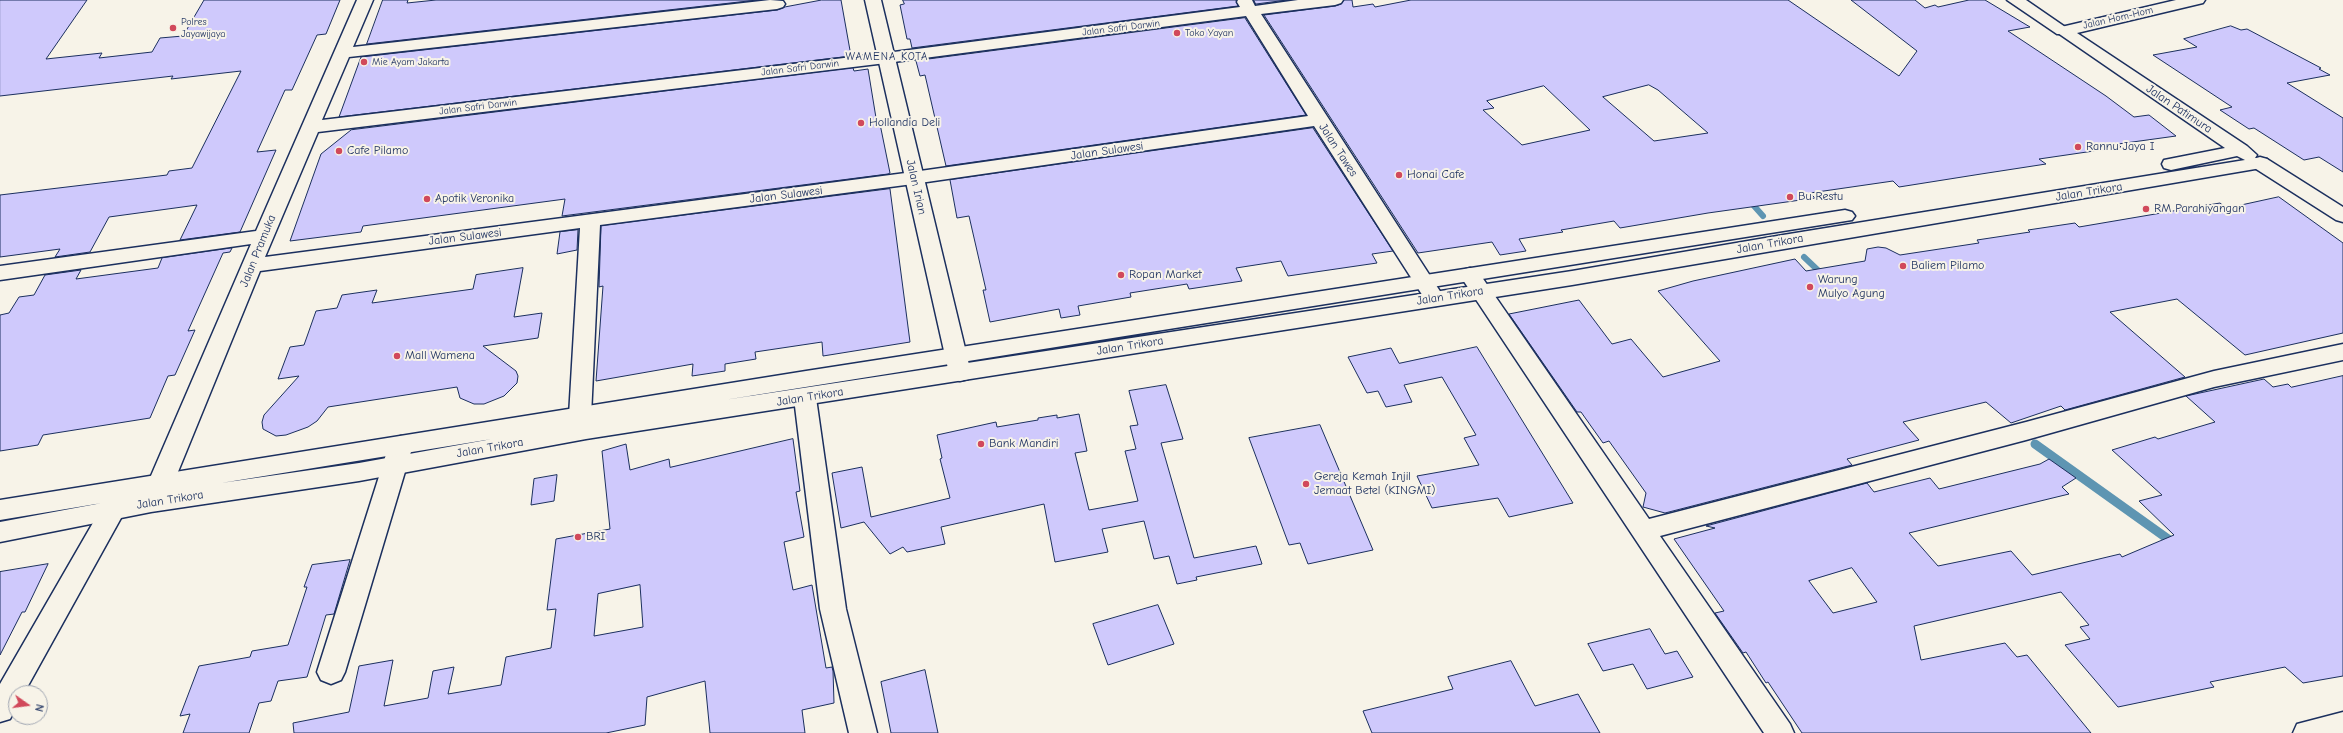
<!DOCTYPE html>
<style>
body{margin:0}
#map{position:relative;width:2343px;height:733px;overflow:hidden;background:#f7f3e8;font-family:"Comic Neue",sans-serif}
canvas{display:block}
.north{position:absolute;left:8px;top:685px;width:40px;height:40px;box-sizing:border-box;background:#f7f3e8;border:1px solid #9fa5b1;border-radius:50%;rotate:104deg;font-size:11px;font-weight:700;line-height:16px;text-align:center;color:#1b2f5e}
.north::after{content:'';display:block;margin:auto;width:14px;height:18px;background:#d1495b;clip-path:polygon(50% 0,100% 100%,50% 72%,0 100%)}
</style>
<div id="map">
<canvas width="2343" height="733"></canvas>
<div class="north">N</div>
</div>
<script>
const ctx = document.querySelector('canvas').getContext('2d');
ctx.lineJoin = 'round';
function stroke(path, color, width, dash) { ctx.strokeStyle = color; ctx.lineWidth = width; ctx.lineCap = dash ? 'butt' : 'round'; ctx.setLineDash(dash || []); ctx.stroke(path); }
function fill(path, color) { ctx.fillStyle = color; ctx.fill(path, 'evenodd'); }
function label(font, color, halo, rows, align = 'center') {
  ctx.font = font + ' "Comic Neue",sans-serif'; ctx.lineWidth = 4; ctx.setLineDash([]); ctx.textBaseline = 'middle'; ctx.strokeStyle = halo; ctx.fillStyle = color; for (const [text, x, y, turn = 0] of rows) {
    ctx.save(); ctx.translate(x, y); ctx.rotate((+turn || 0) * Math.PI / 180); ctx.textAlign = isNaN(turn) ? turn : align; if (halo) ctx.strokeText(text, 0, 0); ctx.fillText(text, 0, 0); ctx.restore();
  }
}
const streamFar1 = new Path2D(`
 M1747,198L1763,216
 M1804,257L1824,276`);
const stream = new Path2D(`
 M2035,444L2175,544`);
const building = new Path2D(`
 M0,0H87L46,59L102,53L99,58L152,52L160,38L183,36L204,0H340L326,34L317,35L292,90H285L257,152L276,150L240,232L180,240L197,205L109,217L90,252L55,257L60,249L0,257V195L167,175L169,171L192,168L241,71L171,79L173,76L0,96Z
 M383,0H408L407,3L436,0H757L367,44Z
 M822,0H841L851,56L339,117L361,57L777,10L785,7Z
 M903,0H1236L1238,6L912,48L910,39H907L900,5L904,4Z
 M1254,0H1287L1256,4Z
 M1344,0H1352L1353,7L1373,4L1375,7L1411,0H1788L1899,76L1917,51L1851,0H1915L1925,8L1935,5L1938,7L1969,0H1985L2030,27L2008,31L2106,96L2134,117L2149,115L2176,136L2118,144L2121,147L2039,159L2046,164L1981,174L1899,187L1893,181L1810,193L1815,198L1708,213L1620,228L1614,221L1561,230L1563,232L1519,239L1526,251L1500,255L1492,242L1418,253L1264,15L1335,6L1341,4ZM1649,85L1658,90L1708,133L1654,141L1603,97ZM1544,86L1590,130L1522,145L1483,110L1494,108L1487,101Z
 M1245,18L1306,115L946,166L925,75L920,76L916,61Z
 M2231,26L2241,30L2247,29L2321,68L2319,69L2330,75L2287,83L2343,118V172L2319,157L2304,160L2254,128L2249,129L2220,110L2232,107L2153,55L2197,47L2184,39Z
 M853,68L854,71L868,69L877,124H880L890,173L888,174L562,216L565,199L363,226L361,232L290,241L321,154L351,130Z
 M1313,128L1393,251L1372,254L1377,263L1288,276L1281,261L1236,268L1242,281L1189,289L1187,284L1130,293L1131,297L1078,306L1080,315L1061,318L1059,309L990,322L983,290H986L969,216L957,218L950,180Z
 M890,189L910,342L823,356L822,342L755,352L756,359L725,364V371L692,376L693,364L596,381L603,286L599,287L601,226Z
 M2279,197L2343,243V333L2245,355L2177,299L2110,312L2185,377L2065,410L2061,406L2011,423L1986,402L1903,422L1919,440L1847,459L1852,465L1665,513L1643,507L1646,493L1609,441L1603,443L1581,412H1577L1509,314L1579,300L1612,344L1631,339L1663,377L1720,361L1658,291L1693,281L1795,259L1806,271L1865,261L1867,249L1878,247L1886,248L1900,255L1979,243L1977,240L2030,232L2028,230L2075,223L2079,227L2220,203L2226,208Z
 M578,230L577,250L557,254L560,232Z
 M232,248L230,252L223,253L188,331L195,330L175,375L168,376L150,418L43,435L38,445L0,451V315L9,313L19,297L34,295L45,275L81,270L76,279L158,268L162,258Z
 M523,268L514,317L542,313L538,338L483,346L516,371L518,376L517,383L504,396L484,404H474L460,398L457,387L328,407L317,421L308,427L286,435L276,436L263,429L262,422L264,415L299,376L278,379L290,347L304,345L316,311L337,308L342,295L377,290L372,303L473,289L476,275Z
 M1477,347L1573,503L1509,517L1498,498L1432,508L1417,476L1479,465L1464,438L1476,435L1442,377L1404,385L1412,402L1386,407L1378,391L1367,393L1348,357L1391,348L1399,363Z
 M2343,376V676L2303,683L2285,667L2210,682L2214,687L2118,707L2065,645L2090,639L2080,627L2089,625L2061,592L1914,626L1921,660L2005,643L2017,657L2027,655L2091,733H1802L1768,682L1766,683L1746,652L1743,653L1715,613L1724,611L1674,539L1715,528L1706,526L1867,483L1874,492L1930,478L1939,489L2040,464L2049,459L2076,478L2062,487L2069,494L1909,533L1938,566L2011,551L2032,575L2120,554L2122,557L2174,535L2139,501L2162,495L2112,450L2155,437L2158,439L2215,422L2186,396L2264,379L2273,387L2288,384L2291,387ZM1852,568L1877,602L1833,613L1809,581Z
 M1166,385L1183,439L1161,443L1194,558L1256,546L1262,564L1196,577L1197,580L1177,584L1169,556L1154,559L1144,521L1102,529L1108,552L1055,562L1044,504L941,527L945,544L907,552L903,547L890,554L864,522L841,528L832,473L862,467L871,517L950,498L940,459L942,458L937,435L996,422L997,427L1038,420V418L1057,415V418L1079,414L1087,451L1075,453L1089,510L1138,501L1125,451L1136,449L1130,426L1138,425L1129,391Z
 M1320,425L1373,550L1308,564L1300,543L1289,545L1249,438Z
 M793,439L800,491L796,492L804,537L784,542L793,590L812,585L826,668L832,667L833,671L834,703L802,710L805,733H710L705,681L647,697L645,725L606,733H294L293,723L349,712L359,666L393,660L384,706L428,698L433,671L454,667L448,694L501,685L506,657L551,648L556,609L547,610L556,539L610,529L602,451L626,444L630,470L669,459L670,467ZM640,585L643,627L594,636L598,594Z
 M557,475L554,501L531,505L534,479Z
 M350,560L334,614L326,615L307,677L278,681L271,701L259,703L249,733H183L190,714L180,716L199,666L250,657L252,651L288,645L307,587H304L312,565Z
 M48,564L25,612H22L0,655V572Z
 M1158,605L1174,644L1108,665L1093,624Z
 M1650,629L1665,654L1677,651L1693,677L1647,689L1633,664L1603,671L1588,644Z
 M1511,661L1535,706L1578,694L1600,733H1372L1363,711L1453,689L1448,677Z
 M925,670L938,733H891L881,682Z`);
const street = new Path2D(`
 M357,0H373L353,47L770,0L783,1L785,4L783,7L777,9L349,57L322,120L886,53L1240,7L1237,2L1238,0H1252L1255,6L1298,0H1343L1341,3L1335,5L1261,14L1445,299L1442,304L1435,306L1428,304L1314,126L913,184L600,225L591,416L588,422L580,424L572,422L569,416L580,228L260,271L173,484L162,506L153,508L144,506L141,499L251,244L0,280V266L256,231ZM1246,16L1308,116L913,172L265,257L318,132L886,63Z
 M1470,268L1477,270L1649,519L2026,422L2214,371L2343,344V360L2214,387L2026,440L1660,536L1790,724L1794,733H1764L1463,280L1460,275L1463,270Z
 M805,390L813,392L816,398L846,609L877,733H849L820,609L794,398L797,392Z
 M401,436L409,439L413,445L345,672L341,680L331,684L321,680L317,672L389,445L393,439Z
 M114,499L123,502L126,509L24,693H16V708L10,719L0,722V684L105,502Z`);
const secondary = new Path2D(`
 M865,0H881L971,373L968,379L960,381L952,379L949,373Z
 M2007,0H2026L2071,31L2069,34H2057Z
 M2260,157L2267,159L2343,207V222L2336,220L2253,167L2251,163L2253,159Z
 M2343,712V733H2293L2297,724Z`);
const highway = new Path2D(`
 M2176,0H2205L2203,3L2077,33L2247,146L2257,155L2255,158L2267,159L2269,163L2267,167L1572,285L586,439L359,481L151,512L0,542V522L102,503L0,520V500L806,371L1845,210L1852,212L1855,216L1852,220L724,400L1572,271L1783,235L2245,160L2237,156L2171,170L2164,168L2162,164L2164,160L2225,148L2055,31L2057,28ZM492,439L359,463L221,483Z`);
const markers = [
 [173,28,4,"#d1495b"],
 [1177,33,4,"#d1495b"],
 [364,62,4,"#d1495b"],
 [861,123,4,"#d1495b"],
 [2078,147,4,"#d1495b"],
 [339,151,4,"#d1495b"],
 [1399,175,4,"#d1495b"],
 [1790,197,4,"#d1495b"],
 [427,199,4,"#d1495b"],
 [2146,209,4,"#d1495b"],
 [1903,266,4,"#d1495b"],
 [1121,275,4,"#d1495b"],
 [1810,287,4,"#d1495b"],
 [397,356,4,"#d1495b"],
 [981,444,4,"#d1495b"],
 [1306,484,4,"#d1495b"],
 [578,537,4,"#d1495b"]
];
const farStreetnames = [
 ["Jalan Hom-Hom",2118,18,-13],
 ["Jalan Safri Darwin",1121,28,-7],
 ["Jalan Safri Darwin",800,68,-7],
 ["Jalan Safri Darwin",478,107,-7]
];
const farPoinames = [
 ["Polres",181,22],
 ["Jayawijaya",181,34],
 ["Toko Yayan",1185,33],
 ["Mie Ayam Jakarta",372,62]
];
const farNeighbourhoodnames = [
 ["WAMENA KOTA",887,57]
];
const streetNames = [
 ["Jalan Patimura",2179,109,34],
 ["Jalan Tawes",1338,150,57],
 ["Jalan Sulawesi",1107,151,-8],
 ["Jalan Irian",916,187,77],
 ["Jalan Trikora",2089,192,-9],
 ["Jalan Sulawesi",786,195,-7],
 ["Jalan Sulawesi",465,237,-7],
 ["Jalan Trikora",1770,244,-10],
 ["Jalan Pramuka",258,251,-68],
 ["Jalan Trikora",1450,296,-9],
 ["Jalan Trikora",1130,346,-9],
 ["Jalan Trikora",810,397,-9],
 ["Jalan Trikora",490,448,-10],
 ["Jalan Trikora",170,500,-9]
];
const poiNames = [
 ["Hollandia Deli",869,123],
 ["Rannu Jaya I",2086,147],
 ["Cafe Pilamo",347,151],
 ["Honai Cafe",1407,175],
 ["Bu Restu",1798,197],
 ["Apotik Veronika",435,199],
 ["RM Parahiyangan",2154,209],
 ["Baliem Pilamo",1911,266],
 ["Ropan Market",1129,275],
 ["Warung",1818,280],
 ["Mulyo Agung",1818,294],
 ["Mall Wamena",405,356],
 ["Bank Mandiri",989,444],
 ["Gereja Kemah Injil",1314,477],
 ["Jemaat Betel (KINGMI)",1314,491],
 ["BRI",586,537]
];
stroke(streamFar1, '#5e95b2', 6);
stroke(stream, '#5e95b2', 9);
fill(building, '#cfc9fc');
stroke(building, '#1b2f5e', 1);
stroke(street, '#1b2f5e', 3);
stroke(secondary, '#1b2f5e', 3);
stroke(highway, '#1b2f5e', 3);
fill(street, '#f7f3e8');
fill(secondary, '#f7f3e8');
fill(highway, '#f7f3e8');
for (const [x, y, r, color] of markers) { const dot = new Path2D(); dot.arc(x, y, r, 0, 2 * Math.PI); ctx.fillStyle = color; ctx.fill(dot); stroke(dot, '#f7f3e8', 1.5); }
label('10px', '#1b2f5e', '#f7f3e8', farStreetnames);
label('10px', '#1b2f5e', '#f7f3e8', farPoinames, 'left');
ctx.letterSpacing = '1px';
label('11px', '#1b2f5e', '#f7f3e8', farNeighbourhoodnames);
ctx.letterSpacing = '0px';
label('12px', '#1b2f5e', '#f7f3e8', streetNames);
label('12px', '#1b2f5e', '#f7f3e8', poiNames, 'left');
</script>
